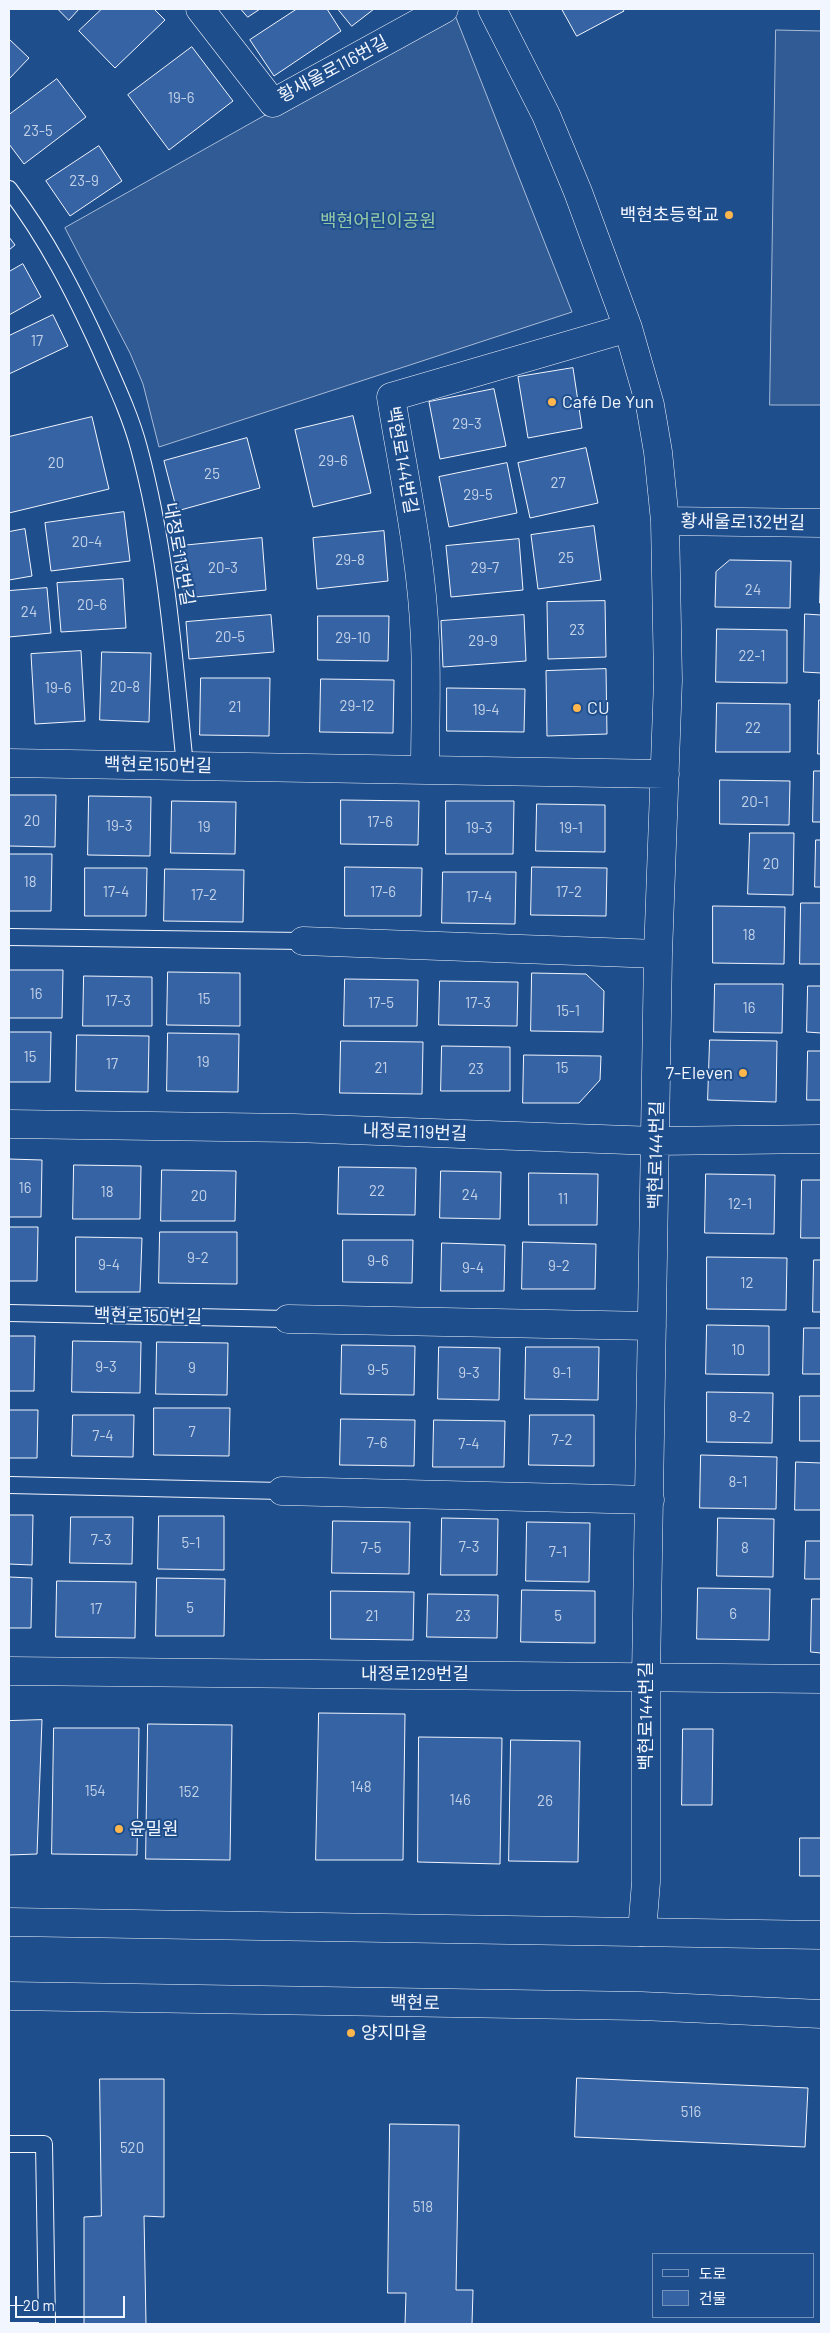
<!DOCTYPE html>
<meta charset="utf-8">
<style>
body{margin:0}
#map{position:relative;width:830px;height:2333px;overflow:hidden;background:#1f4e8c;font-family:Barlow,"Noto Sans KR",sans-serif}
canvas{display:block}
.frame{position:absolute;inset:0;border:10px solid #f2f6ff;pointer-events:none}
.legend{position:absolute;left:652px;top:2253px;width:162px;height:65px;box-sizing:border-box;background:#1f4e8c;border:1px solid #7391ba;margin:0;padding:6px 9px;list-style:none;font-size:15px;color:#f2f6ff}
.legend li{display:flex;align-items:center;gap:10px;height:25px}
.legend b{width:25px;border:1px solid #7391ba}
.scale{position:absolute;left:15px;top:2296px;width:110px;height:22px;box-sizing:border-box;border:2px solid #f2f6ff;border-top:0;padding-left:6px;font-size:15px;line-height:18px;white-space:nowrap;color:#f2f6ff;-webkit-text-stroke:4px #1f4e8c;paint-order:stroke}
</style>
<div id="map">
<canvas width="830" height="2333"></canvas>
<div class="frame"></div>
<ul class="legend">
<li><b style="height:6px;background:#1f4e8c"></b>도로</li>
<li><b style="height:14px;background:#3563a3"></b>건물</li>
</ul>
<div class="scale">20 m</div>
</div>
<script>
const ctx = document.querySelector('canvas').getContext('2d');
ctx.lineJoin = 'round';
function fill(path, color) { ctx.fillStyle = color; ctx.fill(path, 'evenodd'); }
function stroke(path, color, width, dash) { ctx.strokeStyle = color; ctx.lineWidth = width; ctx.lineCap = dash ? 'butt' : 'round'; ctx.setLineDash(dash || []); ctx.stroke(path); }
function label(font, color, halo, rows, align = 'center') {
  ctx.font = font + ' Barlow,"Noto Sans KR",sans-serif'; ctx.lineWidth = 4; ctx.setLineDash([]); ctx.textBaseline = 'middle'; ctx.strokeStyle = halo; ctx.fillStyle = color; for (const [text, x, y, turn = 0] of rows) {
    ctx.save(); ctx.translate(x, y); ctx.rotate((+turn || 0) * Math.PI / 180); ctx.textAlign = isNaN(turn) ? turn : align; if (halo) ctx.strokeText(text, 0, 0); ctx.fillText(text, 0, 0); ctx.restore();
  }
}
const built = new Path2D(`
 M453,10L572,312L159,447L143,384L130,353L65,228Z
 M776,30L821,31V405H770Z`);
const building = new Path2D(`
 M58,9H79L69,20Z
 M102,9H154L165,20L115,68L79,31Z
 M241,9H260L248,17Z
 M297,9H327L341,31L274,76L250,40Z
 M338,9H374L352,26Z
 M562,9H623L624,11L577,36Z
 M9,39L29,58L9,79Z
 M192,47L233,101L169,150L128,95Z
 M57,79L86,117L24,164L9,144V115Z
 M99,146L122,181L70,216L46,181Z
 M9,237L15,245L9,250Z
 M23,264L41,297L9,315V272Z
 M53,315L68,346L9,374V336Z
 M573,368L582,428L528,438L518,377Z
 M494,389L506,446L440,459L429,402Z
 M353,416L371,493L313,507L295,430Z
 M92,417L109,489L9,513V437Z
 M247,438L260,488L177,511L164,461Z
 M586,448L598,503L530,518L518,463Z
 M507,463L517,513L449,527L439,477Z
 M124,512L130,561L51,571L45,523Z
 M594,526L601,580L538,589L531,535Z
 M25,529L32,576L9,580V532Z
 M384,531L388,581L317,589L313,538Z
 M262,538L266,590L185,598L180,546Z
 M519,539L523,590L451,597L446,546Z
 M821,553V603H820Z
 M730,560L791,561L790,608L715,607L716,572Z
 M123,579L126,628L61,632L57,583Z
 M47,588L51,633L9,637V591Z
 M605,601L606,657L548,659L547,602Z
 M805,614L821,615V673L804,672Z
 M271,615L274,652L189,659L186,622Z
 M524,615L526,661L443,667L441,621Z
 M318,616H389L388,661L318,660Z
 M717,629L787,630V683L716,682Z
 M81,651L85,721L35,724L31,654Z
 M102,652L151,653L149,722L100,720Z
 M606,669L607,734L547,736L546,671Z
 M201,678H270L269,736L200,735Z
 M321,679L394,680L393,733L320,732Z
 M447,688L525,689L524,732L447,731Z
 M819,700H821V754H818Z
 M717,703L790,704V752H716Z
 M814,771H821V822H813Z
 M720,780L790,781L789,825L720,824Z
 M9,795H56L55,847L9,846Z
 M89,796L151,797L150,856L88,855Z
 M341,800L419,801L418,845L341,844Z
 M172,801L236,802L235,854L171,853Z
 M446,801H514L513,854H446Z
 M537,804L605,805V852L536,851Z
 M750,833H794L793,895L748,894Z
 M816,840H821V887H815Z
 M9,854H52L51,911H9Z
 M345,867L422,868L421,916H345Z
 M532,867L607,868L606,916L531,915Z
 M85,868H147L146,916H85Z
 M165,869L244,870L243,922L164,921Z
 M443,872H516L515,924L442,923Z
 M801,903H821V964H800Z
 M713,906L785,907L784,964L713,963Z
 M9,970H63L62,1018H9Z
 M168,972L240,973V1026L167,1025Z
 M532,973L586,974L604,991L603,1032L531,1031Z
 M84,976L152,977V1026H83Z
 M345,979L418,980L417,1026H344Z
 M440,981L518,982L517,1026L439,1025Z
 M715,984H783L782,1033L714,1032Z
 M808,986H821V1033L807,1032Z
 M9,1032H51L50,1082H9Z
 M168,1033L239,1034L238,1092L167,1091Z
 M77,1035L149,1036L148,1092L76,1091Z
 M710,1040L777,1041L776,1102L708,1100Z
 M341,1041L423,1042L422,1094L340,1093Z
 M442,1046L510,1047V1091H441Z
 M808,1051H821V1100H807Z
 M524,1055L601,1056L600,1080L579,1103H523Z
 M9,1159L42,1160L41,1217H9Z
 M74,1165L141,1166L140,1219H73Z
 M339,1167L416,1168L415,1215L338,1214Z
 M162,1170L236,1171L235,1221H161Z
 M441,1171L501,1172L500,1219L440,1218Z
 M529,1173L598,1174L597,1225H529Z
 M706,1174L775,1175L774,1234L705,1233Z
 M802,1180H821V1238H801Z
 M9,1227H38L37,1281H9Z
 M160,1232H237V1284L159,1283Z
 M76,1237L142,1238L140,1292H76Z
 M343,1240H413L412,1283L343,1282Z
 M523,1242L596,1244L595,1289H522Z
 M442,1243L505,1245L504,1291H441Z
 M707,1257L787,1258L786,1310L707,1309Z
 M814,1260H821V1312H813Z
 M707,1325L769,1326V1375L706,1374Z
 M804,1328H821V1374H803Z
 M9,1336H35L34,1391H9Z
 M73,1341L141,1342L140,1393L72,1392Z
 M157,1342L228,1343L227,1395L156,1394Z
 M342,1345L415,1346L414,1395L341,1394Z
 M439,1347L500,1348L499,1400L438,1399Z
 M526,1347H599L598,1400L525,1399Z
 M707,1392L773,1393L772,1443L707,1442Z
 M800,1396H821V1441H800Z
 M154,1408H230L229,1456L154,1455Z
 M9,1410H38L37,1458H9Z
 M73,1415H134L133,1457L72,1456Z
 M530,1415H594V1466L529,1465Z
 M341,1419L415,1420L414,1466L340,1465Z
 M434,1420L505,1421L504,1467H433Z
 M701,1455L777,1457L776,1509L700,1508Z
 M796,1462L821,1463V1510H795Z
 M9,1515H33L32,1565L9,1564Z
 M159,1516H224V1570L158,1569Z
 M71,1517H133L132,1564L70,1563Z
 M442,1518L498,1519L497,1575H441Z
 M718,1518L774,1519L773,1577L717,1576Z
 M333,1521L410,1522L409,1574L332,1573Z
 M527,1522L590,1523L589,1582L526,1581Z
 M806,1541H821V1579H805Z
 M9,1577L32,1578L31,1628H9Z
 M157,1578L225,1579L224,1636H156Z
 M57,1581L136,1582L135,1638L56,1637Z
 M698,1588L770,1589L769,1640L697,1639Z
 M522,1590L595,1591V1643L521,1642Z
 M331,1591L414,1592L413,1640L331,1639Z
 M428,1594L498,1595L497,1638L427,1637Z
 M812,1599H821V1653L811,1652Z
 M319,1713L405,1714L403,1860H316Z
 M42,1720L37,1854L9,1855V1721Z
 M148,1724L232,1725L230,1860L146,1859Z
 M54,1728H139L137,1855L52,1854Z
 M683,1729H713L712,1805H682Z
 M419,1737L502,1738L500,1864L418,1862Z
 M511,1740L580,1741L578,1862L509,1861Z
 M800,1838H821V1876H800Z
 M577,2078L808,2088L805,2147L575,2137Z
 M100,2079H164V2217L144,2216L146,2324H84V2217L101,2216Z
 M390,2124L459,2125L456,2290H473L472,2324H405L406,2293H388Z`);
const service = new Path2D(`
 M9,189C47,239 74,292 100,349C114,381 130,414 139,448C167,552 174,659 185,766
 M9,937L303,941
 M9,1313L288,1319
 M9,1485L282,1491
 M9,2144H44L47,2324
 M9,2314H47`);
const minor = new Path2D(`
 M200,9L273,103L444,9
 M492,9L546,115L578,192L628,328L650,405L658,452L665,521L668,680L658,954L646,1676V1882L642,1932
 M665,521L821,523
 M9,763L665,774
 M425,770C425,727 427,683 425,641C422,558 404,477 391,397L628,328
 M303,941L658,954
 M9,1124L294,1128L656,1141L821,1139
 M288,1319L652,1326
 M282,1491L650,1500
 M9,1671L821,1679`);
const secondary = new Path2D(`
 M9,1922L821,1935
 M9,1996L641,2006L821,2014`);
const markers = [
 [729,215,5,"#ffb74d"],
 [552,402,5,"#ffb74d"],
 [577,708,5,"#ffb74d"],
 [743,1073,5,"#ffb74d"],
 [119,1829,5,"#ffb74d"],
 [351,2033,5,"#ffb74d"]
];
const numberNames = [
 ["19-6",181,98],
 ["23-5",38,131],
 ["23-9",84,181],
 ["17",37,341],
 ["29-3",467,424],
 ["29-6",333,461],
 ["20",56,463],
 ["25",212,474],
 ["27",558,483],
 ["29-5",478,495],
 ["20-4",87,542],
 ["25",566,558],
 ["29-8",350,560],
 ["20-3",223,568],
 ["29-7",485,568],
 ["24",753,590],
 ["20-6",92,605],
 ["24",29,612],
 ["23",577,630],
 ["20-5",230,637],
 ["29-10",353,638],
 ["29-9",483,641],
 ["22-1",752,656],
 ["20-8",125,687],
 ["19-6",58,688],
 ["29-12",357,706],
 ["21",235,707],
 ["19-4",486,710],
 ["22",753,728],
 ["20-1",755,802],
 ["20",32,821],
 ["17-6",380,822],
 ["19-3",119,826],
 ["19",204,827],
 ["19-3",479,828],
 ["19-1",571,828],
 ["20",771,864],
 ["18",30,882],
 ["17-4",116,892],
 ["17-6",383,892],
 ["17-2",569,892],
 ["17-2",204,895],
 ["17-4",479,897],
 ["18",749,935],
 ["16",36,994],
 ["15",204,999],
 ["17-3",118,1001],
 ["17-5",381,1003],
 ["17-3",478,1003],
 ["16",749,1008],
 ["15-1",568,1011],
 ["15",30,1057],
 ["19",203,1062],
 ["17",112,1064],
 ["21",381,1068],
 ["15",562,1068],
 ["23",476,1069],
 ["16",25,1188],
 ["22",377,1191],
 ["18",107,1192],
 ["24",470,1195],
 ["20",199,1196],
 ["11",563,1199],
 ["12-1",740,1204],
 ["9-2",198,1258],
 ["9-6",378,1261],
 ["9-4",109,1265],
 ["9-2",559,1266],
 ["9-4",473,1268],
 ["12",747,1283],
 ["10",738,1350],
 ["9-3",106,1367],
 ["9",192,1368],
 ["9-5",378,1370],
 ["9-3",469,1373],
 ["9-1",562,1373],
 ["8-2",740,1417],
 ["7",192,1432],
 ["7-4",103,1436],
 ["7-2",562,1440],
 ["7-6",377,1443],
 ["7-4",469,1444],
 ["8-1",738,1482],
 ["7-3",101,1540],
 ["5-1",191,1543],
 ["7-3",469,1547],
 ["7-5",371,1548],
 ["8",745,1548],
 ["7-1",558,1552],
 ["5",190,1608],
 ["17",96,1609],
 ["6",733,1614],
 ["21",372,1616],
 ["23",463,1616],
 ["5",558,1616],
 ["148",361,1787],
 ["154",95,1791],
 ["152",189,1792],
 ["146",460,1800],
 ["26",545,1801],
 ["516",691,2112],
 ["520",132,2148],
 ["518",423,2207]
];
const streetNames = [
 ["황새울로116번길",333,69,-28],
 ["백현로144번길",402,460,80],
 ["황새울로132번길",743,522,1],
 ["내정로113번길",179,554,80],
 ["백현로150번길",158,765,1],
 ["내정로119번길",415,1132,2],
 ["백현로144번길",656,1155,-89],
 ["백현로150번길",148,1316,1],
 ["내정로129번길",415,1674],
 ["백현로144번길",646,1716,-90],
 ["백현로",415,2003,1]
];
const poiNames = [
 ["백현초등학교",719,215,"right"],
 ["Café De Yun",562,402],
 ["CU",587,708],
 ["7-Eleven",733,1073,"right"],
 ["윤밀원",129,1829],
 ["양지마을",361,2033]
];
const parkNames = [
 ["백현어린이공원",378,221]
];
fill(built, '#305b95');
stroke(built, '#a8bbd7', 1);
fill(building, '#3563a3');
stroke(building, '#f2f6ff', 1);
stroke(service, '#f2f6ff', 18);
stroke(minor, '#f2f6ff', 29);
stroke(secondary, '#f2f6ff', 29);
stroke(service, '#1f4e8c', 16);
stroke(minor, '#1f4e8c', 28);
stroke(secondary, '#1f4e8c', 28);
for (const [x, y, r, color] of markers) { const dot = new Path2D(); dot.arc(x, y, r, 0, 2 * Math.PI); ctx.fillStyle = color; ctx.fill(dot); stroke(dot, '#1f4e8c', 2); }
label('15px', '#c3d1e8', null, numberNames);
label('18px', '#f2f6ff', '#1f4e8c', streetNames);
label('18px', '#f2f6ff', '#1f4e8c', poiNames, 'left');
label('18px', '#97c8a6', '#1f4e8c', parkNames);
</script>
